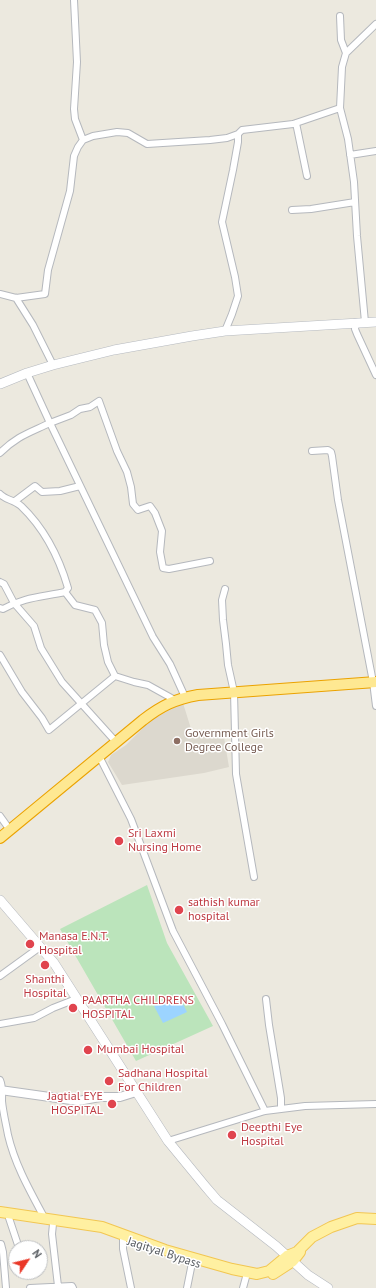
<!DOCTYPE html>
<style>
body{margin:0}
#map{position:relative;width:376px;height:1288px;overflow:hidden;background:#ece9df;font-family:"PT Sans",sans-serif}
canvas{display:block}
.north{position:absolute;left:8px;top:1240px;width:40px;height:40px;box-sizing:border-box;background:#fff;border:1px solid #bcbec0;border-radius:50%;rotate:55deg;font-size:11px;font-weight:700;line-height:16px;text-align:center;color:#585c61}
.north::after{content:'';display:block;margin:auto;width:14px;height:18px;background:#ea3727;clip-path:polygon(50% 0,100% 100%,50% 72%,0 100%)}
</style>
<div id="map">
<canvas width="376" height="1288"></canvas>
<div class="north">N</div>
</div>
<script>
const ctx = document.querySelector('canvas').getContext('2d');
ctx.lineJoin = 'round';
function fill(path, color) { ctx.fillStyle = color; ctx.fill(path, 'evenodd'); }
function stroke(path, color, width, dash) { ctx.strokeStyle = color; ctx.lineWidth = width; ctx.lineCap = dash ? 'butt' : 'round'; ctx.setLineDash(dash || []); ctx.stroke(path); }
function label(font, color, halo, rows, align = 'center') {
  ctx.font = font + ' "PT Sans",sans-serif'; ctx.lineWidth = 3; ctx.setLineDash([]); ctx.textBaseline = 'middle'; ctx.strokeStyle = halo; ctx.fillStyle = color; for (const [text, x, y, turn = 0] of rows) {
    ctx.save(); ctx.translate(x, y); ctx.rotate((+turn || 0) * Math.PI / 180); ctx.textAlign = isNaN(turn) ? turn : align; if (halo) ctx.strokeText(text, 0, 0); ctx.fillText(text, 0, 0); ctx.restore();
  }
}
const education = new Path2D(`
 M183,703L192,732L224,737L229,767L204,773L122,785L108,762L111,755L126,745L151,720Z`);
const green = new Path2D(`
 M147,885L167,943L213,1026L136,1061L60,929Z`);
const water = new Path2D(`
 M178,994L187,1012L163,1023L154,1006Z`);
const minor = new Path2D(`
 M74,0L77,62L74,109L75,119L83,140
 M340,16L341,40L346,53
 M340,108L348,139L354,182L357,236L365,322
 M296,123L307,176
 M350,155L376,151
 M292,210L311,209L355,202
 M0,294L16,298L45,294L48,270L70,191L74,156L78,147L83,140L93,136L117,132L128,133L147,144L210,140L227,138L238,134
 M16,298L33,325L53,365
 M356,322L355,329L357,334L376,375
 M225,331L232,314L238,296L235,277L222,222L233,170L238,142V134L242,130L293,124L340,108L342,67L346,53L376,24
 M312,451L328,450L331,452L332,456L338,500L373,682L376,706
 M0,453C17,436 29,433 50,423L27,373
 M0,494C6,500 14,500 21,506C44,528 59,557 68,588L65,592
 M15,501L35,486L42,492L60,491L80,486
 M0,582L4,584L14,603L34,626L41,648L62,682L116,742
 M225,589L222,600L223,620L226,644L228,665L234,692L236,774L254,877
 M0,608L3,609C24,597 42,597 65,592L75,605L95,610L102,623L104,645L108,662L115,676L49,730L42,718L22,692L0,655
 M115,676L134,682L148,685L175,700
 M185,697L170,664L153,637L50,423L71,415L80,409L90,407L99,401L117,451L127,472L131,487L133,504L138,510L150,506L155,513L162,531L160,552L163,568L169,569L210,561
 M99,756L131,819L173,931L222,1024L265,1111
 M0,816L10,830
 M0,976L40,947
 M266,999L269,1025L281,1098V1109
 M0,1024L34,1018L53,1008L76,999
 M0,1080C3,1087 2,1094 2,1101C3,1112 6,1124 8,1135C15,1165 30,1191 45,1219
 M168,1141L265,1111L305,1106L376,1104
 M9,1218L19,1248
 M53,1224L52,1234L58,1286
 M123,1239V1249L131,1288
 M0,1244H1L3,1252L6,1288
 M30,1288L72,1286L73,1288
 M187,1288L192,1263
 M243,1288L246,1277`);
const tertiary = new Path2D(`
 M0,1090L78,1101L100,1097H120L136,1092`);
const secondary = new Path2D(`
 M0,384L27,373L53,365L114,350L192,336L225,331L376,322
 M0,900L54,963L168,1141L205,1186L217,1200L276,1246L308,1275L328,1288`);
const primary = new Path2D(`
 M0,1212L102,1227L165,1250L232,1269L257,1274L269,1271L287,1256L297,1252L312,1237L331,1227L357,1218L376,1219
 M273,1274L293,1261L300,1252`);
const trunk = new Path2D(`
 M0,838L143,720C161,706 175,699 198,695L376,682`);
const markers = [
 [177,741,4,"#8d6e63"],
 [119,841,5,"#e0444e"],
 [179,910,5,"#e0444e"],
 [30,944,5,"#e0444e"],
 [45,965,5,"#e0444e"],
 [73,1008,5,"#e0444e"],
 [88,1050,5,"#e0444e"],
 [109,1081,5,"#e0444e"],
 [112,1104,5,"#e0444e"],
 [232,1135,5,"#e0444e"]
];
const educationNames = [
 ["Government Girls",185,734],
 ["Degree College",185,748]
];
const healthNames = [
 ["Sri Laxmi",128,834],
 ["Nursing Home",128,848],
 ["sathish kumar",188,903],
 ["hospital",188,917],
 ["Manasa E.N.T.",39,937],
 ["Hospital",39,951],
 ["Shanthi",45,980,"center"],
 ["Hospital",45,994,"center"],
 ["PAARTHA CHILDRENS",82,1001],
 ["HOSPITAL",82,1015],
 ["Mumbai Hospital",97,1050],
 ["Sadhana Hospital",118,1074],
 ["For Children",118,1088],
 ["Jagtial EYE",103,1097,"right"],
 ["HOSPITAL",103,1111,"right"],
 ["Deepthi Eye",241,1128],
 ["Hospital",241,1142]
];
const streetNames = [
 ["Jagityal Bypass",164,1253,18]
];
fill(education, '#dcd8ce');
fill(green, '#bbe4bb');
fill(water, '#9cd4ff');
stroke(minor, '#b5b8bd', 8);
stroke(tertiary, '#b5b8bd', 10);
stroke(secondary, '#b5b9bf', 10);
stroke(primary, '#f2c652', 12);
stroke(trunk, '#eba200', 12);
stroke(minor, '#fff', 6);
stroke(tertiary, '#fff', 8);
stroke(secondary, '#fff', 9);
stroke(primary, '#fff0a1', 10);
stroke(trunk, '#fee892', 10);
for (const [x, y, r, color] of markers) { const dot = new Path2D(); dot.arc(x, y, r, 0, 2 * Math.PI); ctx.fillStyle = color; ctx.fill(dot); stroke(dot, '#fff', 1.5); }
label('12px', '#785e54', '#fff', educationNames, 'left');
label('12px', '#be3a42', '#fff', healthNames, 'left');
label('12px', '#585c61', '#fff', streetNames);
</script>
